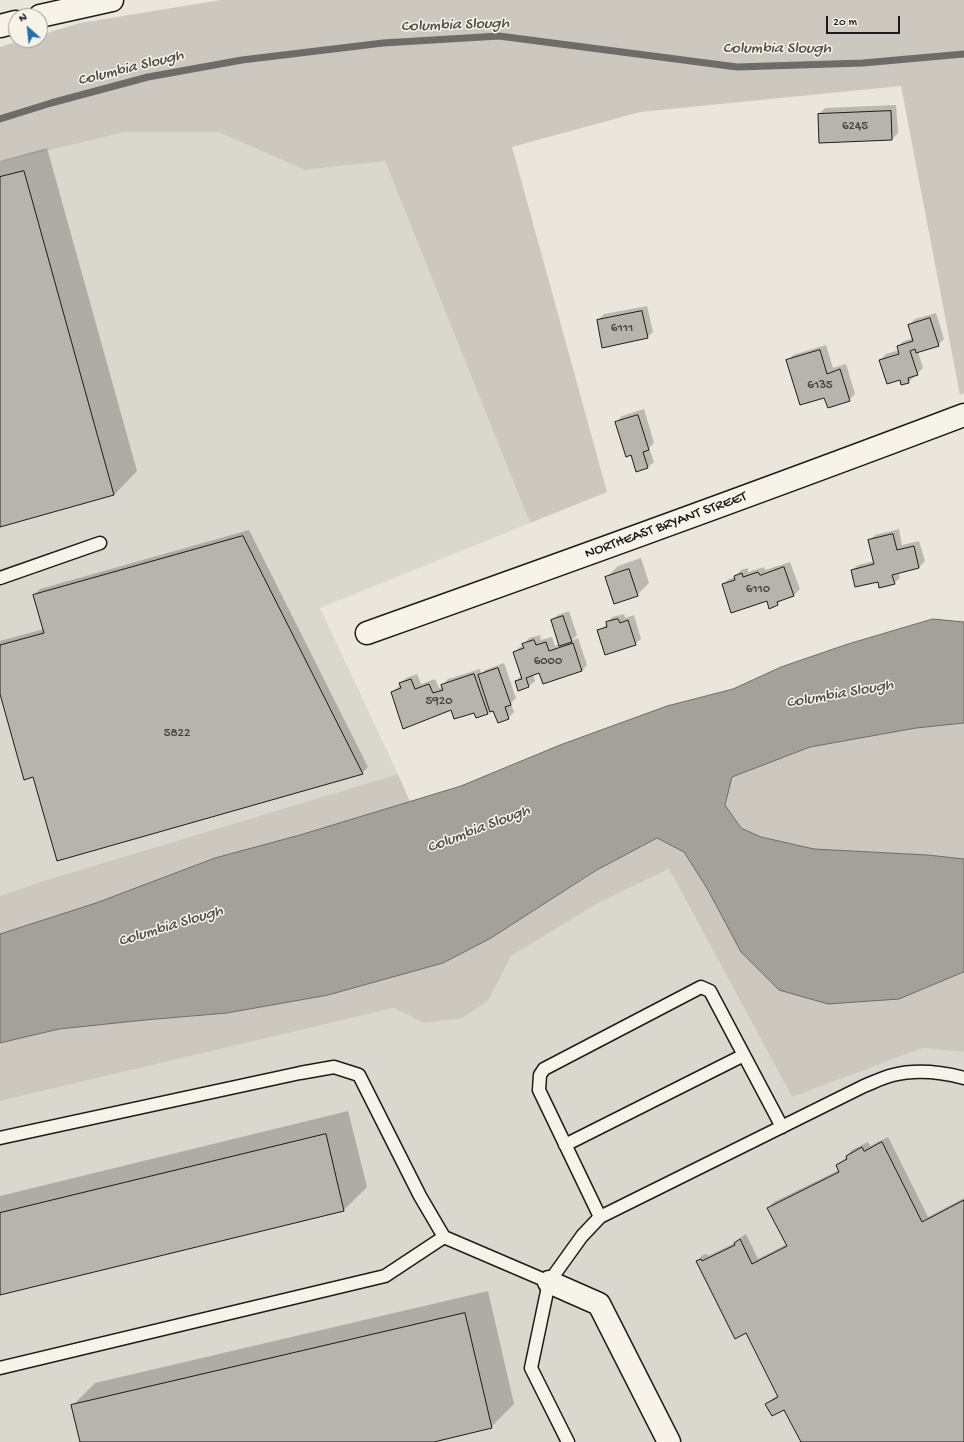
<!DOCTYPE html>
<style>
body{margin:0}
#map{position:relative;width:964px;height:1442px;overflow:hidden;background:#eae6dc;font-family:"Gochi Hand",sans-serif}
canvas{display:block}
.north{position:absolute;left:8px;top:8px;width:40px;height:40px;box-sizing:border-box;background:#f7f3e8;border:1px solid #9f9d96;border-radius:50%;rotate:333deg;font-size:11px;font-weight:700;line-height:16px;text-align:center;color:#1c1c1c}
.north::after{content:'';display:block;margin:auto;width:14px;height:18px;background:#1f6fb2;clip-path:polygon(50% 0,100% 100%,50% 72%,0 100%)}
.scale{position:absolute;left:826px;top:16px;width:74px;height:18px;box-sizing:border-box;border:2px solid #1c1c1c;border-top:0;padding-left:5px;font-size:12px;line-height:14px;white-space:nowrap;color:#1c1c1c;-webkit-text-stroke:3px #f7f3e8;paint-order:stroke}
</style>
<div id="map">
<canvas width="964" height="1442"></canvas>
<div class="north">N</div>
<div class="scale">20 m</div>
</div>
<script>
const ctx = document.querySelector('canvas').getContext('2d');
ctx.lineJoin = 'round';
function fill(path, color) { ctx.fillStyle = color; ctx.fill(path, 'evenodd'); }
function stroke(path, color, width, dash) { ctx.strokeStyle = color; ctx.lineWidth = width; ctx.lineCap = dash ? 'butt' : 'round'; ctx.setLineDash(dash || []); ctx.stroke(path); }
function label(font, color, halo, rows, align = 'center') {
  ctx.font = font + ' "Gochi Hand",sans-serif'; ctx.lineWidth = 3; ctx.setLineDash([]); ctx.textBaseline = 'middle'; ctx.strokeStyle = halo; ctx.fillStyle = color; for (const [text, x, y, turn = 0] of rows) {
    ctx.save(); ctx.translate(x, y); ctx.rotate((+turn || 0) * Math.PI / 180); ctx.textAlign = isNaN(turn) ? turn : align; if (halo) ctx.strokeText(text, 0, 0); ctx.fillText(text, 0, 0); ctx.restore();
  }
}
const built = new Path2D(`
 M125,132H218L305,170L385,161L530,523L320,608L398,774L40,882L0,896V162Z
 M669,869L792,1097L923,1048L964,1052V1442H0V1101L394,1008L424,1023L499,976L511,956L600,902Z`);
const green = new Path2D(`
 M221,0H964V393L960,395L901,86L640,112L512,147L607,492L530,523L385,161L305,170L218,132H125L0,162V47L22,40H40V35L80,23Z
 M964,723V859L928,855L814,849L761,837L741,828L725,805L732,777L810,747L916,728Z
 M398,774L410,802L300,835L215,858L96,903L0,934V896L40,882Z
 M657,838L684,852L708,890L961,973L964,972V1052L923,1048L792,1097L669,869L600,902L511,956L488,1001L462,1018L424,1023L394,1008L0,1101V1043L59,1029L145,1020L227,1013L328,995L443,963L491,938L595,871Z`);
const water = new Path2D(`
 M933,619L964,622V723L916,728L810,747L732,777L725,805L741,828L761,837L814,849L928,855L964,859V972L961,973L899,999L828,1004L779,990L741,952L708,890L684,852L657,838L595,871L491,938L443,963L328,995L227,1013L145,1020L59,1029L0,1043V934L96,903L215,858L300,835L461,786L560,745L667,706L733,689L781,667L848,644Z`);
const shadow = new Path2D(`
 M896,105L898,133L892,139L819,114L825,108Z
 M47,148L137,471L114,495L0,526V161Z
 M647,306L653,332L647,337L598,320L604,314Z
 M936,313L944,339L938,345L918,352L923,368L909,382L902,384L901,379L880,360L886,354L899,350L898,346L904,341L913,338L909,325L915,319Z
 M826,345L833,368L846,364L855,394L849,400L825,397L787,361L793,355Z
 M644,409L654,443L649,448L654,462L648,467L637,471L632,454L616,422L622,416Z
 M899,529L902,545L919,541L925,561L919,567L898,572L900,578L894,583L878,581L852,570L858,565L874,561L869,541L875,535Z
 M249,530L368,767L362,773L57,859L34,776L0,691V641L44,629L34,595L40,589Z
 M641,558L649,583L637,595L606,578L618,566Z
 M790,562L800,589L794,595L783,599L777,604L767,599L723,584L729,579L735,577L741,570L748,568V572L764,567L765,570Z
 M569,611L577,635L571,641L578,638L587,665L582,671L540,672L533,675L535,681L529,686L519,690L516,681L522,675L514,652L520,647L524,645V644L529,638L540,635L541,640L552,637L555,646L560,644L552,620L558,615Z
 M624,614L625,618L634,615L641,639L635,644L599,631L607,624V623L612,617Z
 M504,663L516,698L511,703L514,712L508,718L494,709L487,714L452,709L392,692L398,687L401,685L400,683L406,678L417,674L421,684L435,679L439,688L443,687V685L448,679L480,669L481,674L485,670Z
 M348,1111L367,1187L344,1210L0,1294V1196Z
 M888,1137L928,1217L964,1198V1442H802L785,1408L767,1404L772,1399L779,1395L746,1332L697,1261L703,1255L707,1254L708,1256L735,1243L741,1237L746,1234L758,1259L787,1244L768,1208L774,1202L839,1170L837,1165L847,1157V1156L852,1150L868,1142L870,1146Z
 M488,1291L514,1404L491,1427L429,1442H81L72,1406L95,1383Z`);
const stream = new Path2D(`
 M0,119L51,103L148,77L242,60L383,43L499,36L737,67L863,63L964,54`);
const building = new Path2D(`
 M891,111L892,140L819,143L818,114Z
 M24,171L114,495L0,527V177Z
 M642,311L648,338L602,348L597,320Z
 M930,318L939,346L916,353L915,349L910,351L918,375L908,378L909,383L901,385L900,380L887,384L879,360L899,354L897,346L913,341L908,325Z
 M820,350L827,374L840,369L850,401L828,408L824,398L800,405L786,360Z
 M638,415L649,450L643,452L648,468L636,472L631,455L626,457L615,422Z
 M893,534L897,550L914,546L919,568L892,575L895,584L879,588L878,582L855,587L851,570L874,564L868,540Z
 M243,536L363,774L57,861L33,777L24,780L0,694V645L44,633L33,595Z
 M784,567L794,596L777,602L778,605L769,609L767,601L731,613L722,584L735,580L734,576L742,573L743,577L758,572L760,575Z
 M629,569L638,596L614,604L605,577Z
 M563,616L572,642L559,646L551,620Z
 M618,619L620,623L628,620L636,645L605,655L597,630L607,627L606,622Z
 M534,640L536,645L546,642L549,651L573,643L582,671L543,684L539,673L526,678L529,687L518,691L515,681L522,679L513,652L524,648L522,644Z
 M498,668L511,705L505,707L509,719L498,723L493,711L490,712L478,675Z
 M474,674L488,714L476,718L474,713L454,719L451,710L403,729L391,692L401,688L399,683L411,679L415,689L429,684L433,693L443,690L441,685Z
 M326,1134L344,1211L0,1295V1213Z
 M882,1142L922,1222L964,1200V1442H801L784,1410L772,1416L765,1404L778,1397L746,1333L735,1339L696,1261L701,1259L702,1261L735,1245L734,1243L740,1239L752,1264L787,1246L767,1208L839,1172L836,1165L847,1159L846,1156L862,1147L864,1151Z
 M465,1313L492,1428L434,1442H80L71,1405Z`);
const service = new Path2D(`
 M0,578L100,543
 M0,1138L300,1073L334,1067L359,1075L420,1196L444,1237L385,1276L0,1368
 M565,1145L744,1055
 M600,1217L539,1090L540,1075L544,1069L701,987L710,991L782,1127
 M444,1237L549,1282
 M568,1442L531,1368L549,1282L582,1236L600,1217L864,1086C874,1082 884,1077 893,1075C917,1069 941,1072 964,1078`);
const minor = new Path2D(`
 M367,633C567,562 766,490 964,415
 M549,1282L599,1304L669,1442`);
const tertiary = new Path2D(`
 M40,16L112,0
 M0,26L16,22`);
const numberNames = [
 ["6245",855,127],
 ["6111",622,329],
 ["6135",820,386],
 ["6110",758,590],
 ["6000",548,662],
 ["5920",439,702],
 ["5822",177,734]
];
const streetNames = [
 ["NORTHEAST BRYANT STREET",666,526,-20]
];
const waterNames = [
 ["Columbia Slough",455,26,-2],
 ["Columbia Slough",777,50],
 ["Columbia Slough",131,69,-14],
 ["Columbia Slough",840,695,-10],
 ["Columbia Slough",479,830,-21],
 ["Columbia Slough",171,927,-17]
];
fill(built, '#dad7ce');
fill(green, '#ccc8c0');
fill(water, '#a3a19a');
stroke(water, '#6d6c68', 1);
fill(shadow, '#0003');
stroke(stream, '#6d6c68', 7);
fill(building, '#b6b4ac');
stroke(building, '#1c1c1c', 1);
stroke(service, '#1c1c1c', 15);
stroke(minor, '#1c1c1c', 25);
stroke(tertiary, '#1c1c1c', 25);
stroke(service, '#f7f3e8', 12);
stroke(minor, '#f7f3e8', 22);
stroke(tertiary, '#f7f3e8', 22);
label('13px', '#424240', null, numberNames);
label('15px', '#1c1c1c', '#f7f3e8', streetNames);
label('italic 16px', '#52514e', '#f7f3e8', waterNames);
</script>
